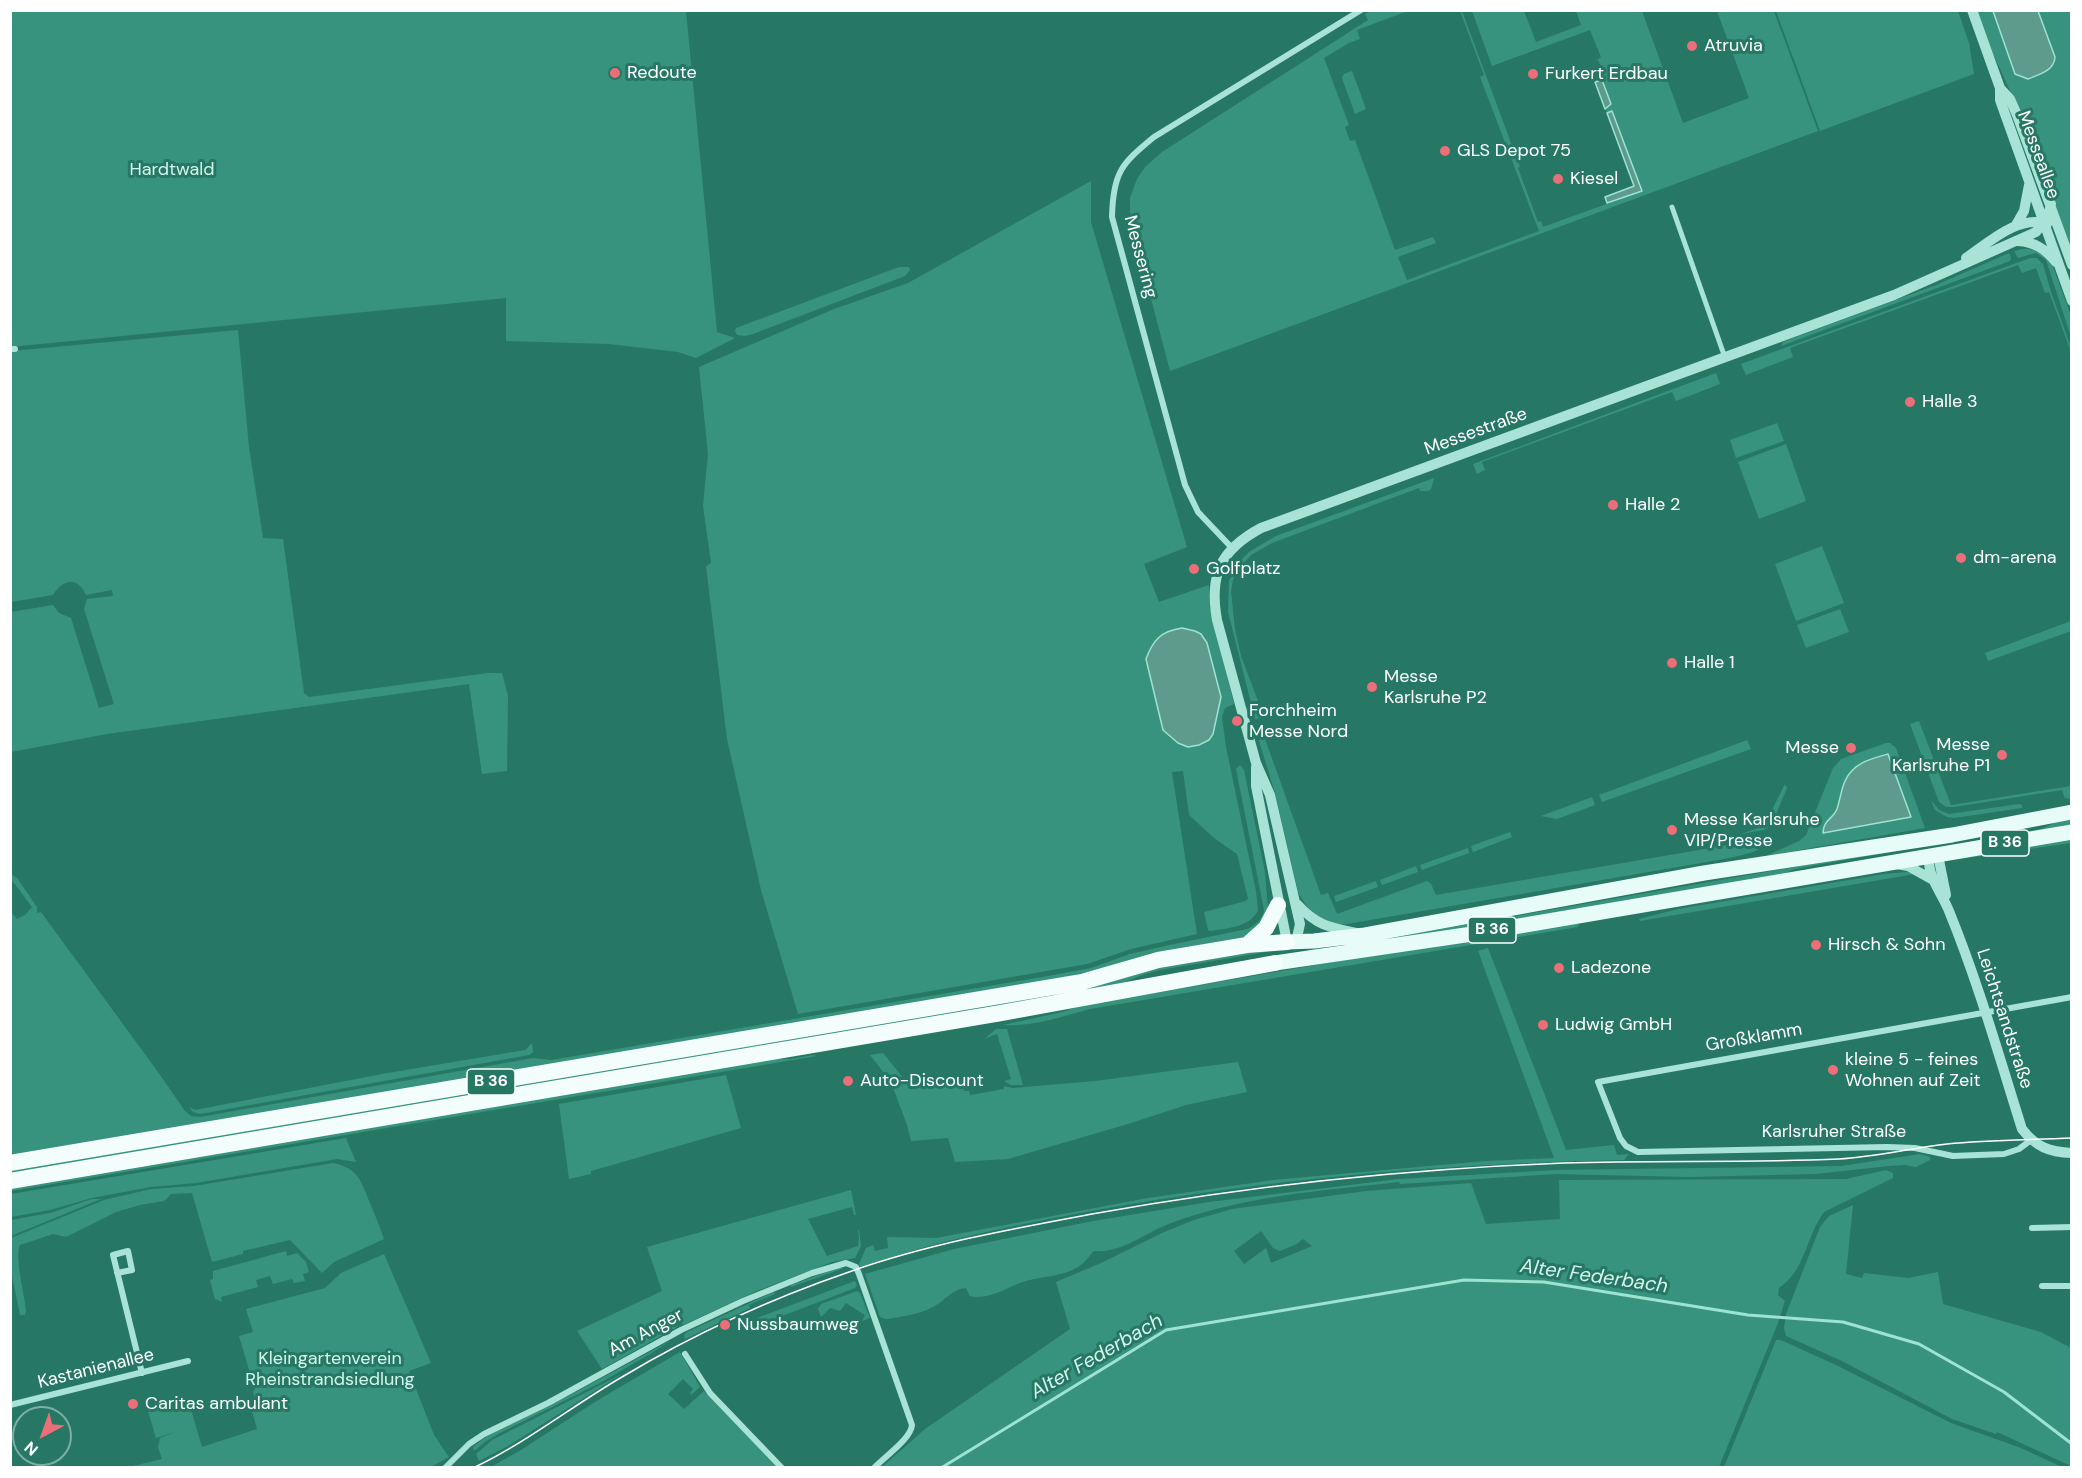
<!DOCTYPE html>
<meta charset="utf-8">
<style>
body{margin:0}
#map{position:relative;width:2082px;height:1478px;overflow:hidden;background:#267865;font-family:"DM Sans",sans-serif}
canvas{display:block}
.frame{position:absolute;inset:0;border:12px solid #fff;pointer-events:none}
.north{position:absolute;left:12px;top:1406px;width:60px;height:60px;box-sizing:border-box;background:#267865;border:2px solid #7daea3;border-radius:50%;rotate:221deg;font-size:16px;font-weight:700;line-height:24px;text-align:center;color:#fff}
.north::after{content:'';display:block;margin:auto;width:21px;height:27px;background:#eb6e78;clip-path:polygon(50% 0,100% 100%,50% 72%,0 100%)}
</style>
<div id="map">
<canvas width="2082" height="1478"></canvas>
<div class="frame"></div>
<div class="north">N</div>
</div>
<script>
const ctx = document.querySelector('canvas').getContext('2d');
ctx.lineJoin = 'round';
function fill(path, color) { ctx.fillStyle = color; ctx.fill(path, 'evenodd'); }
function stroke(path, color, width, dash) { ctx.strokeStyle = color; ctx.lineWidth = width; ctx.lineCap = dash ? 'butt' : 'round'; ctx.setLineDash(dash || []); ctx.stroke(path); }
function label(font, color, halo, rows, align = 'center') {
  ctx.font = font + ' "DM Sans",sans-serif'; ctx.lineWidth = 6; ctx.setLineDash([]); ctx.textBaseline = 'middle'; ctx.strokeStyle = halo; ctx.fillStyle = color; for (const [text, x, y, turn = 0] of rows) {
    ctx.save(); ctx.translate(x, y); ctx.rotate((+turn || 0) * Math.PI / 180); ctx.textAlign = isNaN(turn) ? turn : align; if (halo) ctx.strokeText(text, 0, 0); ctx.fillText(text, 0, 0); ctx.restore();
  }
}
const green = new Path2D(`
 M11,11H686L717,332L735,338L696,358L678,352L609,344L506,341V298L11,347Z
 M1370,11H1408L1357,30L1360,39L1349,43L1324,58L1349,125L1345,127L1350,141L1355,140L1395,250L1433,237L1436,243L1398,257L1407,280L1539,231L1480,77L1484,75L1460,11H1462L1520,167L1518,168L1538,222L1541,221L1543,227L1642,191L1612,111L1607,113L1605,109L1611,104L1599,72L1601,66L1598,60L1594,62L1601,57L1590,30L1492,66L1472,11H1524L1536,42L1581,25L1576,11H1642L1683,123L1749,98L1717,11H1774L1818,131L1170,371L1133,230L1130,212V198L1137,179L1145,167L1162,152L1368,20L1365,14Z
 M1776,11H1958L1969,43L1974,74L1820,131Z
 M1977,11H2071V250L2021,115L1990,47Z
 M1352,71L1366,109L1355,114L1342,78L1344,74Z
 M1091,181V222L1187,547L1144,564L1159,602L1209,585L1210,608L1234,704L1225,708L1222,717L1226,747L1256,891L1258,911C1248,928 1228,928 1210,931L1208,930L1204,912L1246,901L1248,899L1237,854L1214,838L1189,815L1183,771L1172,772L1197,934L1131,949L1087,964L798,1014L761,890L727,739L706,566L711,563L703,506L708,454L699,367L834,309L908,283Z
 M2022,249H2034L2051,261L2071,316V337L2046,260L2036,253L2018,258L2014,251Z
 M2009,253L2011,258L2010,261L1781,346L1783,342L1793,338L1936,285Z
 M2030,258H2037L2043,264L2051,292L2071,347V352L2049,292L2045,293L2036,268L2022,273L2018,265L1790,348L1793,357L1746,375L1741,364Z
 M899,267H909L910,270L905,276L753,334L745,336L737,335L735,331L736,328Z
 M238,330L249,447L263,538L283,539L304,693L309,697L488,673H502L508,696L507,771L482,774L469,684L107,734L11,752V612L53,605L59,613L71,618L99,708L114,704L84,609L87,599L113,596L112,590L86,595C77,575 62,580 53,595L11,602V351Z
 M1716,373L1720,384L1676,401L1672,392L1482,462L1485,470L1477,474L1473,464Z
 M1777,423L1784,441L1736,458L1730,440Z
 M1786,444L1806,501L1759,519L1738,462Z
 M1434,478L1431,489L1428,491H1420L1419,488L1272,543L1251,555L1238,569L1233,580L1231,592L1235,629L1241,656L1264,717L1256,719L1251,717L1246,709L1251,703L1228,612L1229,581L1238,563L1249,552L1276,536Z
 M1822,546L1844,603L1796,621L1775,564Z
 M1840,609L1849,632L1806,648L1797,625Z
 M2071,621V631L1988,661L1985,653Z
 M1919,721L1951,805L2071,786V799L2065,798L2062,790L1954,807H1946L1939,802L1910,724Z
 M1268,730L1271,736L1265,739L1321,895L1328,893L1337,914L1427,881L1431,884L1436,895L1763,839L1765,842L1758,850L1750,853L1730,858L1347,924C1324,926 1308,912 1298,892L1275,793L1259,741L1263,732Z
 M1747,740L1751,749L1602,802L1599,795Z
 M1886,743H1890L1896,748L1925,828L1766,856L1799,841L1806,835L1833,768L1841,759Z
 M1240,765L1244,770L1265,872L1268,909L1253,934L1242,938L1151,953L1093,971L1066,977L11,1156V912L17,919L25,915L32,907L11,879V874L17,878L37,907V913L41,912L158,1072L185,1111L191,1116L200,1117L533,1058L551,1060L1048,976L1091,968L1130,954L1165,946L1247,929C1256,925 1262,920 1264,910L1236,769Z
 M1785,784L1787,788L1771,826L1764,830L1741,834L1764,826Z
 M1592,797L1595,805L1557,819L1541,816Z
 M1931,800L1939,810L1949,814L2019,804L2022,805V808L1954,818L1947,817L1935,810Z
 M2071,820V827L1947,846L2041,829L2056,822Z
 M1510,832L1512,837L1473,852L1471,846Z
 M2071,837V843L1960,859V858Z
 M1908,847V849L1817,865L1796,869L1777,876L1313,953L1307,950L1344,946Z
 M1468,848L1469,853L1422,870L1420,865Z
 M1416,866L1418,872L1382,885L1380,880Z
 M1907,872L1915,874L1640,921L1639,919L1678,909L1884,874Z
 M1376,881L1378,887L1336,902L1334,896Z
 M1576,923L1579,924L1578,927L1090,1009C1061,1017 1033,1027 1003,1025L1062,1012L1080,1006L1367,956Z
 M1488,948L1566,1150L1614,1145L1617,1155L1629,1154L1624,1160C1399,1164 1172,1188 952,1240C921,1247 891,1258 860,1267L859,1264L866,1248L873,1245L875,1251L888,1248L887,1237L936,1238L1148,1198L1273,1180L1485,1161L1554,1158L1478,951Z
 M1272,951L1160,970L1142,975L1116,986L11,1176V1171L400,1105L1162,967L1249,953Z
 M996,1029H1007L1023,1085H1011L1004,1081L1011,1079L997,1034L984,1039Z
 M532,1043L533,1052L529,1055L200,1114L193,1112L189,1107L195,1110L382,1074L525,1050Z
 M883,1053L912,1089L962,1081L964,1091H969L970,1095L1004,1089V1086L1013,1088L1095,1081L1238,1062L1247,1092L1186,1105L1128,1124L1008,1159L955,1162L948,1138L911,1141L907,1125L891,1082L870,1055Z
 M813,1055L817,1056L11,1191V1187L764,1059H790Z
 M726,1075L741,1128L591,1171V1174L569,1179L559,1104Z
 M346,1138L356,1162L337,1159L196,1183L151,1187L92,1198L50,1210L11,1217V1194Z
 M1920,1154L1930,1157V1160L1916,1167L1905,1165L1889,1166L1815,1174L1689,1177L1556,1174L1400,1184L1399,1182C1320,1191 1241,1196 1166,1225C1144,1234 1119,1254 1094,1251C1090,1255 1086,1261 1082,1264C1067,1277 1040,1276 1023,1282C1007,1287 988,1301 970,1296L966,1288C952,1289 945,1301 933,1307C923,1313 898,1318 886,1319L880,1317L865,1274L954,1249L1093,1221L1209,1202L1399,1179L1556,1170L1841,1166Z
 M333,1163C358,1168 361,1181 370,1203C375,1215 380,1227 384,1239L334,1262L322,1273L290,1240L243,1251V1254L212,1262L192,1193L171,1194L164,1201L140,1205L116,1212L66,1237L53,1234L20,1245C14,1256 25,1296 26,1311L25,1315H20L11,1271V1238L104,1200L151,1189L194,1186Z
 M1886,1170L1893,1173V1178L1824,1212C1806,1237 1805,1271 1779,1288L1778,1295L1785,1301L1778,1323L1719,1467H882L925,1429L1070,1329L1056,1282L1101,1263L1162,1233L1194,1220L1232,1209L1366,1191L1471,1183L1486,1224L1560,1219L1559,1180L1846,1179ZM1261,1231L1273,1248L1280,1251L1297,1244L1303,1239L1312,1246L1271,1263L1266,1248L1244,1264L1234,1251Z
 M851,1190L856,1215H854L852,1207L808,1219L827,1256L858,1246L859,1238L858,1230H859L861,1246L855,1258L832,1262L757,1291L683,1325L679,1316L675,1319L677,1326L675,1328L602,1369L577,1331L662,1291L647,1247Z
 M92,1199H101L11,1236V1220L50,1213Z
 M1853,1205L1846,1274L1862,1278L1864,1273L1908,1278L1938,1272L1943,1304L2041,1332L2071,1348V1466L1997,1432L1996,1434L1952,1419L1842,1361L1786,1336L1784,1328L1786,1314L1820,1227L1829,1216Z
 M286,1251L287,1256L297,1253L306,1262L309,1272L303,1274L305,1281L294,1283L292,1279L273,1284L270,1276L256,1280L258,1287L221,1297L222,1302L215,1299L210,1280L213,1279V1271Z
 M384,1254L431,1363L409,1371L434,1435L449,1457L429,1468L129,1467L162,1459L158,1447L160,1438L175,1432L156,1438L148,1411L188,1399L202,1447L257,1429L251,1408L256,1407L253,1391L255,1390L239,1336L253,1332L246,1309L325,1288L341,1273Z
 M838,1268H844L791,1287V1285Z
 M855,1281L857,1285L855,1288L764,1323L759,1322L757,1318Z
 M857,1291L860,1293L870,1318L862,1321L865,1315L846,1303L840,1311L830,1308L821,1317L818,1309L821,1304Z
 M774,1292L775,1294L749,1305L750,1308L685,1339L684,1335L687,1332Z
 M1776,1340H1781L1838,1366L1951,1423L2021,1448L2062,1467H1724Z
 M670,1341L650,1354L600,1383L498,1434L485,1442L474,1451L473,1447L488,1435L574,1393Z
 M680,1352L700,1387L691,1395L690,1393L693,1389L683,1379L668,1394L684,1409L704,1391L778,1467L489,1468L521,1450L598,1400Z
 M622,1374L508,1446L479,1461L476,1454L492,1440Z`);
const water = new Path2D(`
 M1993,11H2038L2055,57C2054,71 2040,74 2028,79L2015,74Z
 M1602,80L1611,104L1605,109L1595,82Z
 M1612,111L1642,191L1607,203L1605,197L1634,186L1607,113Z
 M1182,628L1195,631L1201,634L1207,643L1221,697L1213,734L1209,740L1199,745L1188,747L1178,743L1163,730L1146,659C1153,640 1161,631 1182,628Z
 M1888,754L1911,817L1823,833C1823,820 1833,819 1837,809C1840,800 1841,790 1845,781C1853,763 1870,759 1888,754Z`);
const stream = new Path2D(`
 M941,1468L1166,1330L1464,1280L1544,1282L1748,1315L1843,1322L1919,1344L2004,1392L2072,1444`);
const pedestrian = new Path2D(`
 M1672,207L1723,352`);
const minor = new Path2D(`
 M10,349H15
 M1232,548L1198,512L1185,485L1112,217C1113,173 1121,164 1154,137L1361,10
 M2031,1140L2019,1149L2004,1154L1953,1156L1915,1148L1887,1147L1638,1152L1626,1146L1620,1138L1598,1082L2072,997
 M2032,1228L2072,1227
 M117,1273L132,1270L128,1251L113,1255L142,1373
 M2042,1286H2072
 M685,1354L710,1393L782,1468
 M10,1405L188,1361
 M445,1468L469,1444L484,1434L548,1403L681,1330L743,1301L812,1273L846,1263L856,1267L859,1274L912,1425C911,1439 884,1457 874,1468`);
const tertiary = new Path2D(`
 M1972,10L2000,88V100L2072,301
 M2000,88L2010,99L2017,115L2072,265
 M2016,225L2024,211L2029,185
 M2018,241C2035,242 2045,249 2056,262
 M1966,258C1988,243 2019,214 2047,224
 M1256,767V786L1287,942
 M1938,855L1946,895
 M1929,856C1927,877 1942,893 1949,911C1978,982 1999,1056 2022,1129C2036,1147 2049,1152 2072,1153
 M1897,864L1908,866L1933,880
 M1297,904C1316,925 1328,927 1356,933
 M1296,942L1300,924L1270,795L1256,763L1217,620C1209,575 1220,550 1261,528L1894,295L2036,232C2044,223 2049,216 2051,204`);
const primary = new Path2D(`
 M1287,942L1314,941L1365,935L1704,873L1952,835L2072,812
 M1275,963L1472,934L2072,832`);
const trunk = new Path2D(`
 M1247,945L1266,928L1278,905
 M10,1163L1082,982L1158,960L1247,945L1287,942
 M10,1181L1001,1013L1275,963`);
const tram = new Path2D(`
 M473,1468C526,1443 572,1406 622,1377C694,1334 770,1299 849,1272C928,1244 1011,1229 1092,1214C1248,1186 1406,1169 1564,1163C1656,1160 1748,1163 1839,1159C1875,1157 1911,1148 1947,1144C1988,1140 2030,1140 2072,1138`);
const markers = [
 [1692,46,6,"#eb6e78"],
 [615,73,6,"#eb6e78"],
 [1533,74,6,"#eb6e78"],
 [1445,151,6,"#eb6e78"],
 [1558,179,6,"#eb6e78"],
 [1910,402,6,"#eb6e78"],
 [1613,505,6,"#eb6e78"],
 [1961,558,6,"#eb6e78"],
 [1194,569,6,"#eb6e78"],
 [1672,663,6,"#eb6e78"],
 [1372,687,6,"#eb6e78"],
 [1237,721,6,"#eb6e78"],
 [1851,748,6,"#eb6e78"],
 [2002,755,6,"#eb6e78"],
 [1672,830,6,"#eb6e78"],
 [1816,945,6,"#eb6e78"],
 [1559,968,6,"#eb6e78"],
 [1543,1025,6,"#eb6e78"],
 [1833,1070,6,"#eb6e78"],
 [848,1081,6,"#eb6e78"],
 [725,1325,6,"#eb6e78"],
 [133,1404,6,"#eb6e78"]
];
const shields = [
 [2005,843,48],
 [1492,930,48],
 [491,1082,48]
];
const shieldNames = [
 ["B 36",2005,843],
 ["B 36",1492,930],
 ["B 36",491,1082]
];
const poiNames = [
 ["Atruvia",1704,46],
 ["Redoute",627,73],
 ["Furkert Erdbau",1545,74],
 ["GLS Depot 75",1457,151],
 ["Kiesel",1570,179],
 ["Halle 3",1922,402],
 ["Halle 2",1625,505],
 ["dm-arena",1973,558],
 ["Golfplatz",1206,569],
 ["Halle 1",1684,663],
 ["Messe",1384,677],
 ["Karlsruhe P2",1384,698],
 ["Forchheim",1249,711],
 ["Messe Nord",1249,732],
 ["Messe",1990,745,"right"],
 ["Karlsruhe P1",1990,766,"right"],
 ["Messe",1839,748,"right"],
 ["Messe Karlsruhe",1684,820],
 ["VIP/Presse",1684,841],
 ["Hirsch & Sohn",1828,945],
 ["Ladezone",1571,968],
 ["Ludwig GmbH",1555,1025],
 ["kleine 5 - feines",1845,1060],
 ["Wohnen auf Zeit",1845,1081],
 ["Auto-Discount",860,1081],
 ["Nussbaumweg",737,1325],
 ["Caritas ambulant",145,1404]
];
const streetNames = [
 ["Messeallee",2038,155,70],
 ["Messering",1140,257,75],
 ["Messestraße",1476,432,-20],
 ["Leichtsandstraße",2004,1019,72],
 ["Großklamm",1754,1038,-10],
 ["Karlsruher Straße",1834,1132],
 ["Am Anger",646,1333,-28],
 ["Kastanienallee",96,1369,-14]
];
const parkNames = [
 ["Hardtwald",172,170],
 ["Kleingartenverein",330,1359],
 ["Rheinstrandsiedlung",330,1380]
];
const waterNames = [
 ["Alter Federbach",1594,1277,8],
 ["Alter Federbach",1097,1357,-30]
];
fill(green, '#37937d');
fill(water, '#5f9b8d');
stroke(water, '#9de3d1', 1.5);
stroke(stream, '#9de3d1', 3);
stroke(pedestrian, '#a8e3d5', 5);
stroke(minor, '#a8e3d5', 6);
stroke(tertiary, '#a8e3d5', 10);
stroke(primary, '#e7fcf8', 15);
stroke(trunk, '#f3fefc', 16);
stroke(tram, '#fff', 1.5);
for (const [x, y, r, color] of markers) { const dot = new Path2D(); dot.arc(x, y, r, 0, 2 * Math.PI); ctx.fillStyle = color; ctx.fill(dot); stroke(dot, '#267865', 2); }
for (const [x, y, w] of shields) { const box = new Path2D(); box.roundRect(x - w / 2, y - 13, w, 26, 4.5); ctx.fillStyle = '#267865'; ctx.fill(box); stroke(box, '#fff', 1.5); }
label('bold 16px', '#fff', null, shieldNames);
label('18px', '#fff', '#267865', poiNames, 'left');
label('18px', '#fff', '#267865', streetNames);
label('18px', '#d2f5ec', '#267865', parkNames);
label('italic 20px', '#d5f4ec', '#267865', waterNames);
</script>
